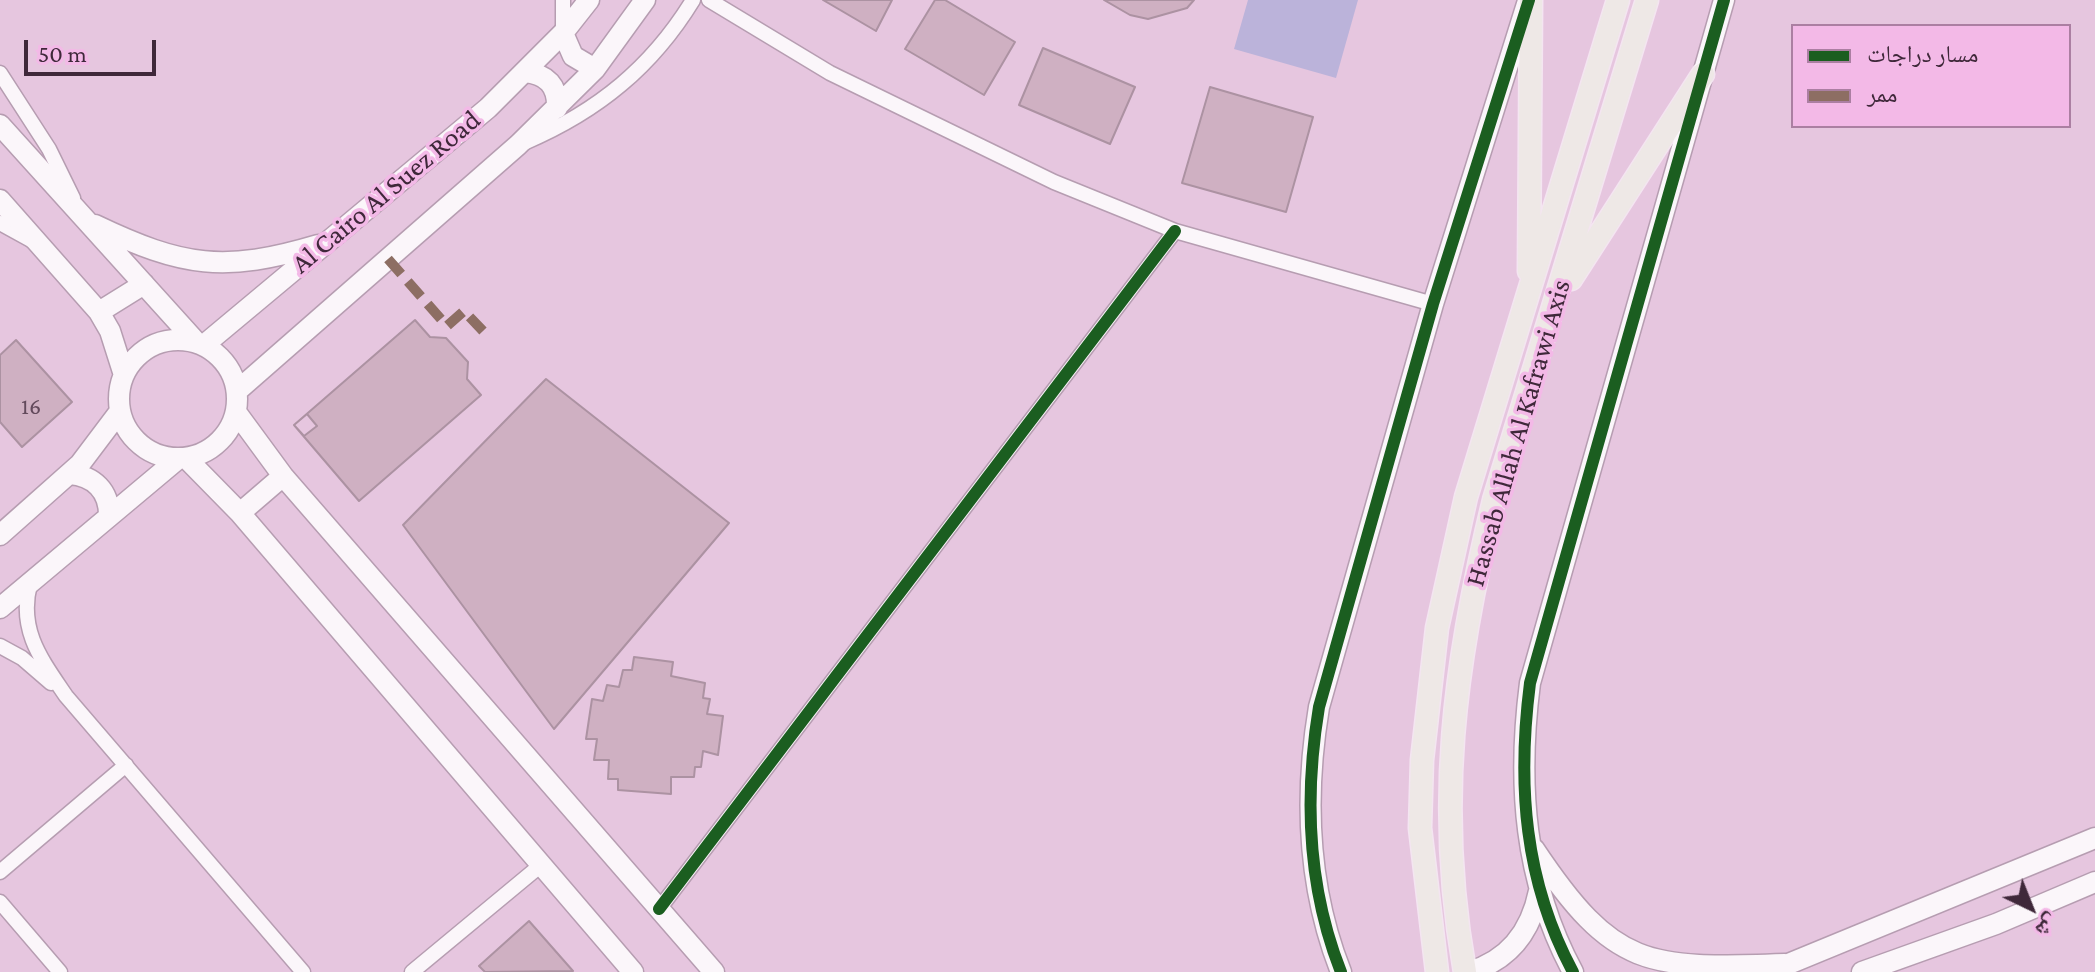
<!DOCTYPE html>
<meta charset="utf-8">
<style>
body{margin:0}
#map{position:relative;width:2095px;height:972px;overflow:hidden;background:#e6c6df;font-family:"Crimson Pro","Noto Naskh Arabic",serif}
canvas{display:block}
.legend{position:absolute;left:1791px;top:24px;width:280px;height:104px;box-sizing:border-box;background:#f3b9e7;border:2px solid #ab7fa2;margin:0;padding:10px 14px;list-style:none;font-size:24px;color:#3f283a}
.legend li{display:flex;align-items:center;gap:16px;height:40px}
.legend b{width:40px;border:2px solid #ab7fa2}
.north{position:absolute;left:1991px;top:868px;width:80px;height:80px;-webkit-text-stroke:6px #f3b9e7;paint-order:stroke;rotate:137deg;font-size:22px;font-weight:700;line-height:32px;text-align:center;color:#3f283a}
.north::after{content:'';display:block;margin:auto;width:28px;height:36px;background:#3f283a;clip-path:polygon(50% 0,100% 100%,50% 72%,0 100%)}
.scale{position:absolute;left:24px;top:40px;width:132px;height:36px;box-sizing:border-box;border:4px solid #3f283a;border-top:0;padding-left:10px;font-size:24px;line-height:28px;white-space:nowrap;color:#3f283a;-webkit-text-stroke:6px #f3b9e7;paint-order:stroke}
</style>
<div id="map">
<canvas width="2095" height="972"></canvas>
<ul class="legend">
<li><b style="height:10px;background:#1b5e20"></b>مسار دراجات</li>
<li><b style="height:10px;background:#8d6e63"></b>ممر</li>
</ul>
<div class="north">ش</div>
<div class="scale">50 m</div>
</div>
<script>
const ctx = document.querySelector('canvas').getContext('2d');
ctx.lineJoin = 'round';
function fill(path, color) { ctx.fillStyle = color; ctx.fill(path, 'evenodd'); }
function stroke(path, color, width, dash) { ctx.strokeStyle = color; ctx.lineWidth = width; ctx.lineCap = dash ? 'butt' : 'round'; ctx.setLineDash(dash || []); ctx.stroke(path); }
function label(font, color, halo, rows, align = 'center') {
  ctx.font = font + ' "Crimson Pro",serif'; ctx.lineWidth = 7; ctx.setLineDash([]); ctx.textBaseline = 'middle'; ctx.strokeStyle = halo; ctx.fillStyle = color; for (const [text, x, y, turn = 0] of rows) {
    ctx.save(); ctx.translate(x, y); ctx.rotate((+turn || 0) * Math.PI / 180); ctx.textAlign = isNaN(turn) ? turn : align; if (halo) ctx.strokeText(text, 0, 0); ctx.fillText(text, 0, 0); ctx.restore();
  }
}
const green = new Path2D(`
 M1248,0H1358L1336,78L1234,49Z`);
const building = new Path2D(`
 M823,0H892L876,31Z
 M935,0H945L1015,42L984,95L905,49Z
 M1104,0H1194L1187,8L1148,19L1130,15Z
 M1043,48L1135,87L1110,144L1019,105Z
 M1210,87L1313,117L1286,212L1182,183Z
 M415,320L430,337L446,338L468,362L467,379L481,395L359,501L294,425Z
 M16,340L72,402L22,447L0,422V355Z
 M546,379L729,523L554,729L403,525Z
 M307,414L317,426L304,436L294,425Z
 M634,657L673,662L671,676L705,683L703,698L710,699L707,714L723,716L718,755L703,751L701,767H695L694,777H671V794L618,790V779H608L609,760H594L597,739H586L592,699L603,701L607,685L619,687L623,670H632Z
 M529,921L573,971L485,972L479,966Z`);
const street = new Path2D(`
 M709,0L830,73L1054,182L1175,231L1433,304
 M563,33V0
 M0,73L49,149L73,198
 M526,142C598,111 652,67 693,0
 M0,223L31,240
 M30,584C18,630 41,659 66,696L303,972
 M0,646L22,658L51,683
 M0,872L126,765
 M0,902L60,972
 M659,909L1175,231
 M412,972L541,865`);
const secondary = new Path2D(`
 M563,33L573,56L595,69
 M525,72C547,74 558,86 557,108
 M0,125L197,343
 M0,200L99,312L110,331L124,375
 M95,225C183,267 224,273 318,245
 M99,312L144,284
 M119 399a59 59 0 1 1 118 0a59 59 0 1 1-118 0Z
 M204,345L488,108L563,33L589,0
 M237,391L518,145L595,69L645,0
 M236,412L283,476L714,972
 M186,458L240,513L633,972
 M70,474C94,476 109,491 109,515
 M240,513L283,476
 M0,535L80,464L120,411
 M0,608L179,458
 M1534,849C1614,969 1647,969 1785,964
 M1341,972C1307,886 1304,797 1319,707L1433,304L1527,4
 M1469,972C1510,960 1531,931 1539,891
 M1573,972C1524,881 1517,784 1530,683L1724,0
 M1769,972L2095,838
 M1862,972L1996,924L2095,882`);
const primary = new Path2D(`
 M1529,271L1531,0
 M1571,279L1703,74
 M1437,972L1420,828L1422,760L1437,628L1466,497L1618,0
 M1465,972C1435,806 1454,663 1494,500L1647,0`);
const quiet = new Path2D(`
 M388,259L447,326L464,311L483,331`);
const cycleway = new Path2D(`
 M659,909L1175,231
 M1341,972C1307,886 1304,797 1319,707L1433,304L1529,0
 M1573,972C1524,881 1517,784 1530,683L1724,0`);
const numberNames = [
 ["16",31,407]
];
const streetNames = [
 ["Al Cairo Al Suez Road",386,192,-40],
 ["Hassab Allah Al Kafrawi Axis",1518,433,-74]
];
fill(green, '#bbb3da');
fill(building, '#cfb0c2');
stroke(building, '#ac92a2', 2);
stroke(street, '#b69db1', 17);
stroke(secondary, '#b69db1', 23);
stroke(primary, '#f4e5f1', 25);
stroke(street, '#fbf6fa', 14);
stroke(secondary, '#fbf6fa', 20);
stroke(primary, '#eee8e6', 22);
stroke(quiet, '#8d6e63', 10, [20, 10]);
stroke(cycleway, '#1b5e20', 12);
label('24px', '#634a5c', null, numberNames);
label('28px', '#3f283a', '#f3b9e7', streetNames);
</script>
